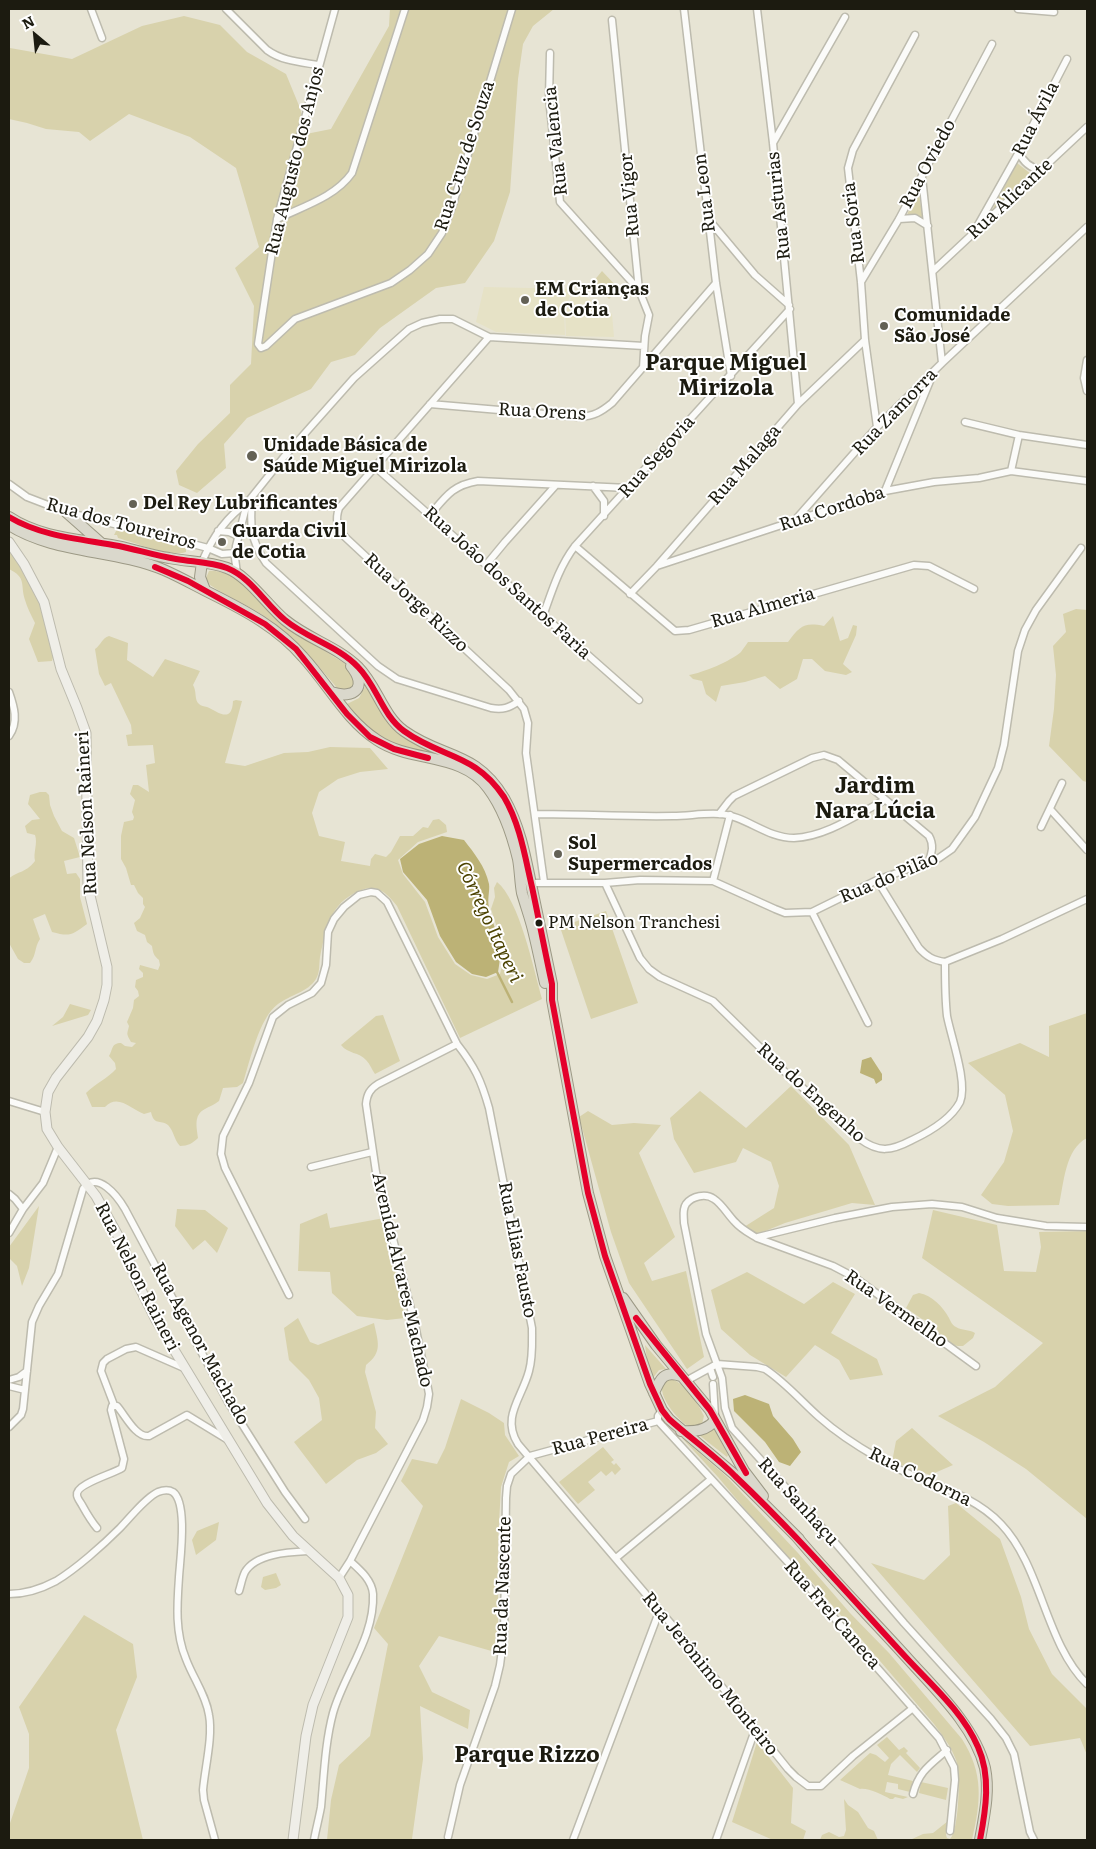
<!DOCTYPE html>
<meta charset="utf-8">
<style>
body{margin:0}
#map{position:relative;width:1096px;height:1849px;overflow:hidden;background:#e7e4d4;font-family:Literata,serif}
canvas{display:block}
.frame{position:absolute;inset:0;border:10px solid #1c1b10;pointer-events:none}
.north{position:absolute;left:10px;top:10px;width:50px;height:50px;-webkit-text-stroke:4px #fff;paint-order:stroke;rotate:332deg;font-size:14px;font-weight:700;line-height:20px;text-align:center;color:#1c1b10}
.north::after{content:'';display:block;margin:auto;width:18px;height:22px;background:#1c1b10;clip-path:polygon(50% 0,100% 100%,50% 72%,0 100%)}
</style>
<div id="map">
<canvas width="1096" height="1849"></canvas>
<div class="frame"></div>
<div class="north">N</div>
</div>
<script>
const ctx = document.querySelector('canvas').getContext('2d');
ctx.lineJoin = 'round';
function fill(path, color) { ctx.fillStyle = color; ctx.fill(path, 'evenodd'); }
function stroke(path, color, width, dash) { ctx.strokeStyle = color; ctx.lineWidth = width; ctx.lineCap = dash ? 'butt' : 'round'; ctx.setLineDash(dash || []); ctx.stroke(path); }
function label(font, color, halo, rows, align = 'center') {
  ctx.font = font + ' Literata,serif'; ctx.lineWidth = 4; ctx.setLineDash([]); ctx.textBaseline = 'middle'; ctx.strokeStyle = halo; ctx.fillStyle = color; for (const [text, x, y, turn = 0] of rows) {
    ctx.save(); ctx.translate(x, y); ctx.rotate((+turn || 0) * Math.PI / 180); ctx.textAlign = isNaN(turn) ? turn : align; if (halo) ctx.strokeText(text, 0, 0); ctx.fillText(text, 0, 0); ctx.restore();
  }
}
const built = new Path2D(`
 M484,287L573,289L564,311L565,335L496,332L476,322Z
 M575,290L612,314L614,337L566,336L565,311Z`);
const green = new Path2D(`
 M390,9H554L533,26L523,44L518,79L510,192L494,241L465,283L436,288L380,328L355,355L331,362L311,389L247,418L224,444L226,468L197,493L179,485L176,471L198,444L230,413V385L251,364L254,306L235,268L259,247L236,168L190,137L129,114L90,141L79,132L46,129L27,123L9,119V50L10,48L72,59L142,26L184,16L220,25L247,52L286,74L300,108L306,134L331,129L389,26Z
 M1017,163L1031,174L991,212Z
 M918,189L923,218L907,215Z
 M602,271L619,289L609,299L593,282Z
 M117,529L184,547L186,549V552C172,558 133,542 118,538L117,535H114Z
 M9,547L39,596L54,654L52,661L38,662L29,639L35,623C31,615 27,607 25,600C20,584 27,578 9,569Z
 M209,571C218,570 230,575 238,580L267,610L289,629L344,663C350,670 357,678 353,687L347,691L338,689C314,661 292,634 261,614C244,603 226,596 210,585L206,578Z
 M1076,609L1087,610V782L1083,781L1049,746L1054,709L1056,675L1053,646L1066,632L1063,614Z
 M833,616L840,641L848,638L853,625L857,626L856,635L843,664L852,672L846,675L825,671L812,659H803L797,679L780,689L765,676L745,682L721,686L716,702L706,694L702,681L693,679L689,675C702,673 731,661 741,652C743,649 746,645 748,642H788C800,626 804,622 824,626Z
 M109,636L128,643L127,660L153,677L165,659L200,671L193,685C197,691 194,700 199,704C201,706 204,706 207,707C218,712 232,724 233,701L236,700L242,701L225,763L245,766L284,753L308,752L330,747L370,748L388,769L360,772L338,779L319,792L312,813L319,836L345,842L341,861L370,866L371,859L375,854L386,857L391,852L400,836H413L423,827L428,828L433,820L439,819L446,825L447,832L418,842L398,860L403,874L425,902L438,937L455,964L471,975L487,979L500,974L504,957L500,937L491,909L495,897L494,888L497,882C519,899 534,970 542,999L460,1038L397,906C386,892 376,883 359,891C329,904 326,929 320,957C319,964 320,973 316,979C308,992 290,995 278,1004C259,1018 250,1061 243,1083L237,1087L223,1088L219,1101C214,1105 210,1106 205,1109C193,1115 197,1128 198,1138C193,1143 188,1146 180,1146C174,1140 174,1131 168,1125C160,1119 154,1126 151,1112L144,1114C132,1110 118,1093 105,1107H92L86,1093C95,1084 108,1078 116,1069L115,1063L109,1056C113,1050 111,1043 121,1043L125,1046L132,1047L136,1043L131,1042C126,1033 127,1035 129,1026L127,1022L133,1008L134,1000L139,996L138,991L135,987L136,980L143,977V973L139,969L140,965L158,970L160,965L159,960C154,956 153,953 152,946L147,942L145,935L137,931L134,923L140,918L145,907L143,904V898L138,893L134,885H131L126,868L121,859V836L124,822L133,820L134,817L132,812L135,800L130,794L133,785H138L149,792L146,765L155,763L153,745L128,746L126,735L132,734L131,725L111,683L105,686L99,674L95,649C101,645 102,638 109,636Z
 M366,685C372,692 377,704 382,712C395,735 409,741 431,751L427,752C412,750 394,747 381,739C367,730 357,716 347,704L359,698Z
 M40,792H46L49,795L50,805L54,816L62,831L74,838L80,857L64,861L67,874L76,873L80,879V897L87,924C72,935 70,937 52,932L45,914L33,919L40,939C34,948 37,954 30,963H24L18,959L9,943V879C16,871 25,874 35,861C33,852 38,844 35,835L27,833L25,826L32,820L40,819L28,804L30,795Z
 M606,911L638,1003L591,1019L560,927Z
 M70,1004L91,1010L88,1015L52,1026L63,1017Z
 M1087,1013V1138C1065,1149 1064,1183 1059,1205L1008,1206L992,1204L981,1195L1004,1162L1013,1131L1005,1095L968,1063L1020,1043L1049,1057V1026Z
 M383,1015L400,1061L375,1074C372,1070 370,1064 366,1060C359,1052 348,1054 341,1045L376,1016Z
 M791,1086L849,1145L875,1205L852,1203L785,1223L758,1234L744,1227L774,1208L779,1186L771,1162L743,1148L736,1162L694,1173L674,1139L670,1118L700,1091L746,1128Z
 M588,1111L612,1125L634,1123L661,1125L639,1153L675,1237L644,1263L652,1281L686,1271L704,1357L687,1369L629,1283L611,1232L579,1117Z
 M39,1206L29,1268L22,1286L17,1266L9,1258V1247Z
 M177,1209L205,1210L228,1228L217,1253L205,1240L193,1250L175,1226Z
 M933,1210L997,1225L1004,1271L1036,1272L1041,1247L1039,1232L1087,1231V1519L1026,1469L984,1442L938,1416L995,1387L1043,1343L922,1258Z
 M327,1213L330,1228L384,1218L405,1318L387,1320L357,1316L332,1293L330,1272L298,1271L300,1224Z
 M747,1272L804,1304L833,1282L855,1294L831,1333L877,1359L883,1375L850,1380L839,1360L815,1345L786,1377L750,1355L721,1329L711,1290Z
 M919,1293C932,1295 943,1307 949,1318C951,1322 952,1325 956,1327C962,1331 969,1329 975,1333L973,1338L963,1346C946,1347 940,1336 934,1323L922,1319L906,1308L913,1295Z
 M298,1318L310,1342L318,1345L374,1323C378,1342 383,1352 366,1365L365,1372L376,1412L375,1428L388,1444L376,1453L357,1460L326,1484L294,1442L322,1420L319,1398L309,1380L289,1360L284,1328Z
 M645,1345L666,1369L659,1370L653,1378L647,1360Z
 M669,1379C684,1380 698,1403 704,1416L702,1424L697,1427H689C678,1420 657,1396 663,1383Z
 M461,1399L489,1413L504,1423L505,1435L519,1456L509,1462L501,1487L498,1542V1630L495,1652L439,1636L419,1666L432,1692L470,1710L468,1729L420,1706L423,1759L412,1839L416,1840H327L331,1800L339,1765L370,1736L388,1644L374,1628L423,1506L401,1481L412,1459L437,1464L445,1448Z
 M713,1425L728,1455L727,1457L699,1435L711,1429Z
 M912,1428L953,1465L930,1475L892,1462L896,1441Z
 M681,1437L726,1476L798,1553L850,1613L889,1653L962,1739C984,1774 981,1801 972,1840H910L923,1834L933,1833L948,1821L946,1835L947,1838L950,1839C959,1831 961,1772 956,1760C951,1746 942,1735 934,1724L820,1591L769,1538L718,1477Z
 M603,1447L614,1460L611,1462L614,1465L616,1463L621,1469L615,1475L612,1471L606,1476L601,1471L588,1482L595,1490L578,1504L559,1482Z
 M956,1503L1000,1539L1021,1597L1029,1629L1052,1674L1087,1709V1755L1080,1738L1030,1746L871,1563L924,1580L950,1555L948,1506Z
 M219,1522L216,1540L196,1555L192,1540L197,1531Z
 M276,1573L281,1585L276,1588L265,1590L261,1587L263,1577Z
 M84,1615L133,1644L137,1677L116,1730L143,1840H9V1826L29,1768V1734L19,1707Z
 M887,1737L899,1750L904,1747L908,1751L906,1753L920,1768L917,1772L900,1755L891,1764L888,1775L913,1781L910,1792L898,1789V1784L887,1782L885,1792L908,1797L903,1799L895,1797L893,1799H890C884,1795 866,1787 860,1789L840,1780L870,1753L876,1755L885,1762L889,1758L877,1745Z
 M757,1742L793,1788L791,1823L806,1831L803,1840H773L732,1822Z
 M921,1782L948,1788L946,1800L919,1793Z
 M844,1799L848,1805L858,1812L868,1828L874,1831L878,1840H820L822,1835L829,1832L839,1837L844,1836L846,1830Z`);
const water = new Path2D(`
 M442,836L464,840C474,853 485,866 489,884C490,891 487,900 489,907C495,934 504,943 498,972L486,977L472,974L456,962L440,936L427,900L403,872L400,859L419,844Z
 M871,1057L882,1074V1080L876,1084L874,1079L860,1073L862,1060Z
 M745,1395L769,1404L773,1416L793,1439L801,1452L790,1466L779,1462L765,1442L734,1411L733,1399Z`);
const stream = new Path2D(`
 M496,970L512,1002`);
const minor = new Path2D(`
 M91,9L102,38
 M226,9L267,50C282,61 300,62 318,65
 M335,9L277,219L258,344L261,348L266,346L295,319L391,283L410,270L428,254L442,233L452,207L512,9
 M684,9L716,283L731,376
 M757,9L773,143L798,404
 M1018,9L1054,12
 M612,20L639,290L649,315L645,336L643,368
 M550,53L549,98L560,202L639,290
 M773,143L845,17
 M1019,152C1023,162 1030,168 1041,170
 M922,177L942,363
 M277,219C304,206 335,197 352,173L405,9
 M899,219L915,218L928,226
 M709,220L755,275L789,305
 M978,225L1019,152L1067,59
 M933,271L1087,127
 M861,282L899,219L992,44
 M489,337L339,508C335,520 337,527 345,537L509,690L524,709L528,723L526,753L544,882
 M1087,360L1084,378L1087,391
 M430,404L580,417C594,416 601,412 612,403L716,283
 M965,422L1019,435L1087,445
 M877,427L865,340L861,282L848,168L853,150L915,35
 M374,466L639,700
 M1011,471L1019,435
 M9,484L27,497L66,512L158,535L208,548L222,554L235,553
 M593,486L604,501V516
 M885,491L932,376
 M252,497C250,524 250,540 266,563L378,666L397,679L491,708C503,710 509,708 519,701
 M430,515C446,496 453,485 478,481L628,488
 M796,519L877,427L942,363L1087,227
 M218,531L229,532L238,536
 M575,546L675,631L689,630L914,565L929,566L974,589
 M202,562C212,538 225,518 247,503
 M486,565L505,542L556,485
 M657,566L885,491L934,482L979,478L1011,471L1087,481
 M237,573L235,558L236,546L247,503L283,458L354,378L409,329L422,323L440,319H453L489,337L644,346
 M630,594L657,566L798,404L865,340
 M543,616C552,591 559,567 575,546L790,309
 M9,692C14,706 19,722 9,736
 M1050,809L1087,850
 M536,814C581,814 627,817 673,816C688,816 703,813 719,814C745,815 766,838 794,838C826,837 858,814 885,800
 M719,814L729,801L734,796L812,758L824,755L838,760L929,836C934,845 932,852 929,861
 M1041,827L1062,783
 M877,880L919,948C927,957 933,960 945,962
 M713,881L730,815
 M531,883H605L640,880L713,881L775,909L785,913L812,912L877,880L939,858L952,849L975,817L998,768L1004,745L1018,651L1025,630L1036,610L1081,548
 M605,883L640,958L649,969L660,977L713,1001L785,1072L860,1139C879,1153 891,1151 912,1140C929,1132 951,1119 960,1102C968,1083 951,1037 947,1016C945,998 945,980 945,962
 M812,912L868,1023
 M945,962L1002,939L1087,899
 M9,1101L45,1112
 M311,1167L372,1152
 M9,1194L15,1199L23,1209
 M9,1233L23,1209L43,1183L58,1147
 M758,1237L835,1218L892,1207L932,1204L962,1207L997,1218L1046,1226L1087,1227
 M289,1295L225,1168L221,1154L223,1136L249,1083L273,1017L288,1005L312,993L321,983L326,965L328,932L334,919L344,907L359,895L371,892L377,893L387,902L457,1044C475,1067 481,1080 489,1108L532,1328C532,1342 533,1357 529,1371C522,1398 501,1417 518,1444L673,1626L788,1769L796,1777L808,1786H821L853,1756L913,1708
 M976,1366L854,1277L833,1266L757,1238C749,1233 741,1229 735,1222C728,1215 722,1204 714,1199C706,1193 692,1196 686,1204C682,1210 684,1217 684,1223L706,1334L722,1378L725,1408L732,1428L826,1532L904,1623L991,1719L1006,1738L1014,1754L1030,1832L1034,1840
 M710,1368L713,1377
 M9,1380L19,1377L27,1371
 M686,1381L717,1364L757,1367L765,1369C785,1382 801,1401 819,1417C837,1433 857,1446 878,1458C917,1483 968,1489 1001,1524C1042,1567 1045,1643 1087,1684
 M713,1384L715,1416
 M9,1386L25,1390
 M114,1405L101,1371L103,1363L107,1359L126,1349L136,1347L184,1368
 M658,1421L795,1570L850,1637L939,1738L954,1767L955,1780L950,1831
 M9,1427L21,1415L23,1409L32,1322L39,1306L58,1274L83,1189C97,1169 118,1197 125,1209L228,1402L285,1492L305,1519
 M97,1528C91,1521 87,1514 82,1505C81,1503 77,1498 77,1495C75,1484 113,1474 122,1468L124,1459L111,1410L112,1406H117C125,1415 136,1438 149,1436L187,1415L228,1440
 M616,1558L710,1480
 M339,1578L350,1561L423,1420L427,1407L429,1394L426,1378L415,1325L376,1172L366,1104C367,1094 370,1089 378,1084L457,1044
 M239,1591C241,1585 242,1578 245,1572C256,1553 291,1552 310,1551
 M9,1594C25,1594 41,1589 56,1581C76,1569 103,1545 120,1528C130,1518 145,1498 158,1492C163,1490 168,1489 173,1492C188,1503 180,1560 179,1577C177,1605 175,1633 186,1659C193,1678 206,1695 209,1715C213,1737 205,1767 203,1790L204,1800L215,1840
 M913,1794C919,1771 930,1765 947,1750
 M448,1837L460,1785L495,1686L500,1665L504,1634L506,1498L507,1486L511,1474L530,1456L658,1421V1416L662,1410
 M314,1840C316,1829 319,1818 321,1807C324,1775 325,1743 333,1713C344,1674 375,1637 373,1594C372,1580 360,1570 350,1561
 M573,1840L659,1612
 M716,1840L755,1730`);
const secondary = new Path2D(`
 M9,542L24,564L44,602L61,669L77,708L86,733L88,887L107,967V985L104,1000L97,1021L88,1037L56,1078L48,1092L45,1112L47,1129L58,1147L96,1196L121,1241L136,1280L156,1320L267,1503L293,1536L339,1578L348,1595V1617L313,1705L306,1736L293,1840`);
const trunk = new Path2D(`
 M66,512L101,543
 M9,517C39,537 76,539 111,545C130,548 149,555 169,558C188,562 208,561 227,568C247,575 268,606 285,620C308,639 338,647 358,667C377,686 383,716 404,731C443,759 475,750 504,798C519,824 525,854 531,884C538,917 545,951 552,984V1000L588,1193L605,1256L650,1384L662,1410L669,1419L735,1475L799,1539
 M9,525C55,554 114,549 164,570C180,577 196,586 212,594C246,611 278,628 303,657C328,684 346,720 377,740C411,763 462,752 488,788C503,808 512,834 518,859C520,870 520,882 522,893C526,907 531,920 534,934C538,950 541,966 545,983
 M202,562L200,577L205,590
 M331,692C355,700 368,687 351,666
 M623,1298L656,1345L710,1410L744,1471L763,1496
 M654,1393C660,1379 664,1370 681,1376
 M681,1431C694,1432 707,1431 715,1420
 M796,1536C832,1579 872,1619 909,1660C937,1691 975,1727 985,1768C990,1792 984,1817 980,1840`);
const bus1 = new Path2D(`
 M9,517C43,537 81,539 119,546C138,550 157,556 176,559C193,562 211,562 227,568C252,578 265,604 285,620C308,639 338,646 358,667C377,686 382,715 404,731C441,758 475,753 504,797C520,824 525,857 532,887C539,920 545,952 552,984V1000L588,1193L605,1256L650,1384L662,1410L669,1419C691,1439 715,1455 735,1476C794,1532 847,1593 902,1653C928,1682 962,1710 978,1747C991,1776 986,1809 980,1840
 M155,567L188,581L265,624L296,649L347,714L370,737L394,749L428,758
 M636,1318L710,1410L746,1473`);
const markers = [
 [525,300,5,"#636155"],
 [884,326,5,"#636155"],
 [252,456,6,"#636155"],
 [133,504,5,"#636155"],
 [222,542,5,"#636155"],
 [558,854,5,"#636155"],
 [539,923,4.5,"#1c1b10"]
];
const busNames = [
 ["PM Nelson Tranchesi",548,923]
];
const streetNames = [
 ["Rua Ávila",1036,119,-63],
 ["Rua Valencia",556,141,-96],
 ["Rua Cruz de Souza",465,156,-72],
 ["Rua Augusto dos Anjos",295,161,-76],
 ["Rua Oviedo",928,164,-62],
 ["Rua Leon",705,193,-97],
 ["Rua Vigor",630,195,-95],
 ["Rua Alicante",1010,199,-43],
 ["Rua Asturias",779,206,-96],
 ["Rua Sória",854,223,-97],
 ["Rua Orens",542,412,3],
 ["Rua Zamorra",895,412,-46],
 ["Rua Segovia",657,457,-48],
 ["Rua Malaga",745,465,-49],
 ["Rua Cordoba",832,509,-18],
 ["Rua dos Toureiros",121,524,15],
 ["Rua João dos Santos Faria",507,583,42],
 ["Rua Jorge Rizzo",416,603,43],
 ["Rua Almeria",763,608,-16],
 ["Rua Nelson Raineri",87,813,-93],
 ["Rua do Pilão",889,878,-23],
 ["Rua do Engenho",811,1093,42],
 ["Rua Elias Fausto",517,1250,79],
 ["Rua Nelson Raineri",137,1277,63],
 ["Avenida Alvares Machado",402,1280,77],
 ["Rua Vermelho",896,1309,35],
 ["Rua Agenor Machado",200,1344,61],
 ["Rua Pereira",600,1437,-15],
 ["Rua Codorna",920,1477,26],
 ["Rua Sanhaçu",798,1502,48],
 ["Rua da Nascente",503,1586,-88],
 ["Rua Frei Caneca",832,1615,49],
 ["Rua Jerônimo Monteiro",710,1674,51]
];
const poiNames = [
 ["EM Crianças",535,290],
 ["de Cotia",535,311],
 ["Comunidade",894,316],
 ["São José",894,337],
 ["Unidade Básica de",263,446],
 ["Saúde Miguel Mirizola",263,467],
 ["Del Rey Lubrificantes",143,504],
 ["Guarda Civil",232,532],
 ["de Cotia",232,553],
 ["Sol",568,844],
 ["Supermercados",568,865]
];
const waterNames = [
 ["Córrego Itaperi",489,922,65]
];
const districtNames = [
 ["Parque Miguel",726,364],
 ["Mirizola",726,389],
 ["Jardim",875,787],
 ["Nara Lúcia",875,812],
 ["Parque Rizzo",527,1756]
];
fill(built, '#e6e2c6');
fill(green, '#d8d2ac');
fill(water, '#bcb276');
stroke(stream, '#bcb276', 2.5);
stroke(minor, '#bdbbae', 9);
stroke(secondary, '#bdbbae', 11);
stroke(trunk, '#9c9985', 12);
stroke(minor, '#fbfbf9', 6);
stroke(secondary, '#efeee8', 9);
stroke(trunk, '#dad8cc', 10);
stroke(bus1, '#e4002b', 6);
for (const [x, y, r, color] of markers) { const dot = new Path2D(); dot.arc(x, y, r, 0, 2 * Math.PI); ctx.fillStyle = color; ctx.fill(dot); stroke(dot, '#fff', 2); }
label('17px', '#1c1b10', '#fff', busNames, 'left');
label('18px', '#1c1b10', '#fff', streetNames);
label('bold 18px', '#1c1b10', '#fff', poiNames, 'left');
label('italic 19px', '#4c4302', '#fff', waterNames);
label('bold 22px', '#1c1b10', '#fff', districtNames);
</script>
